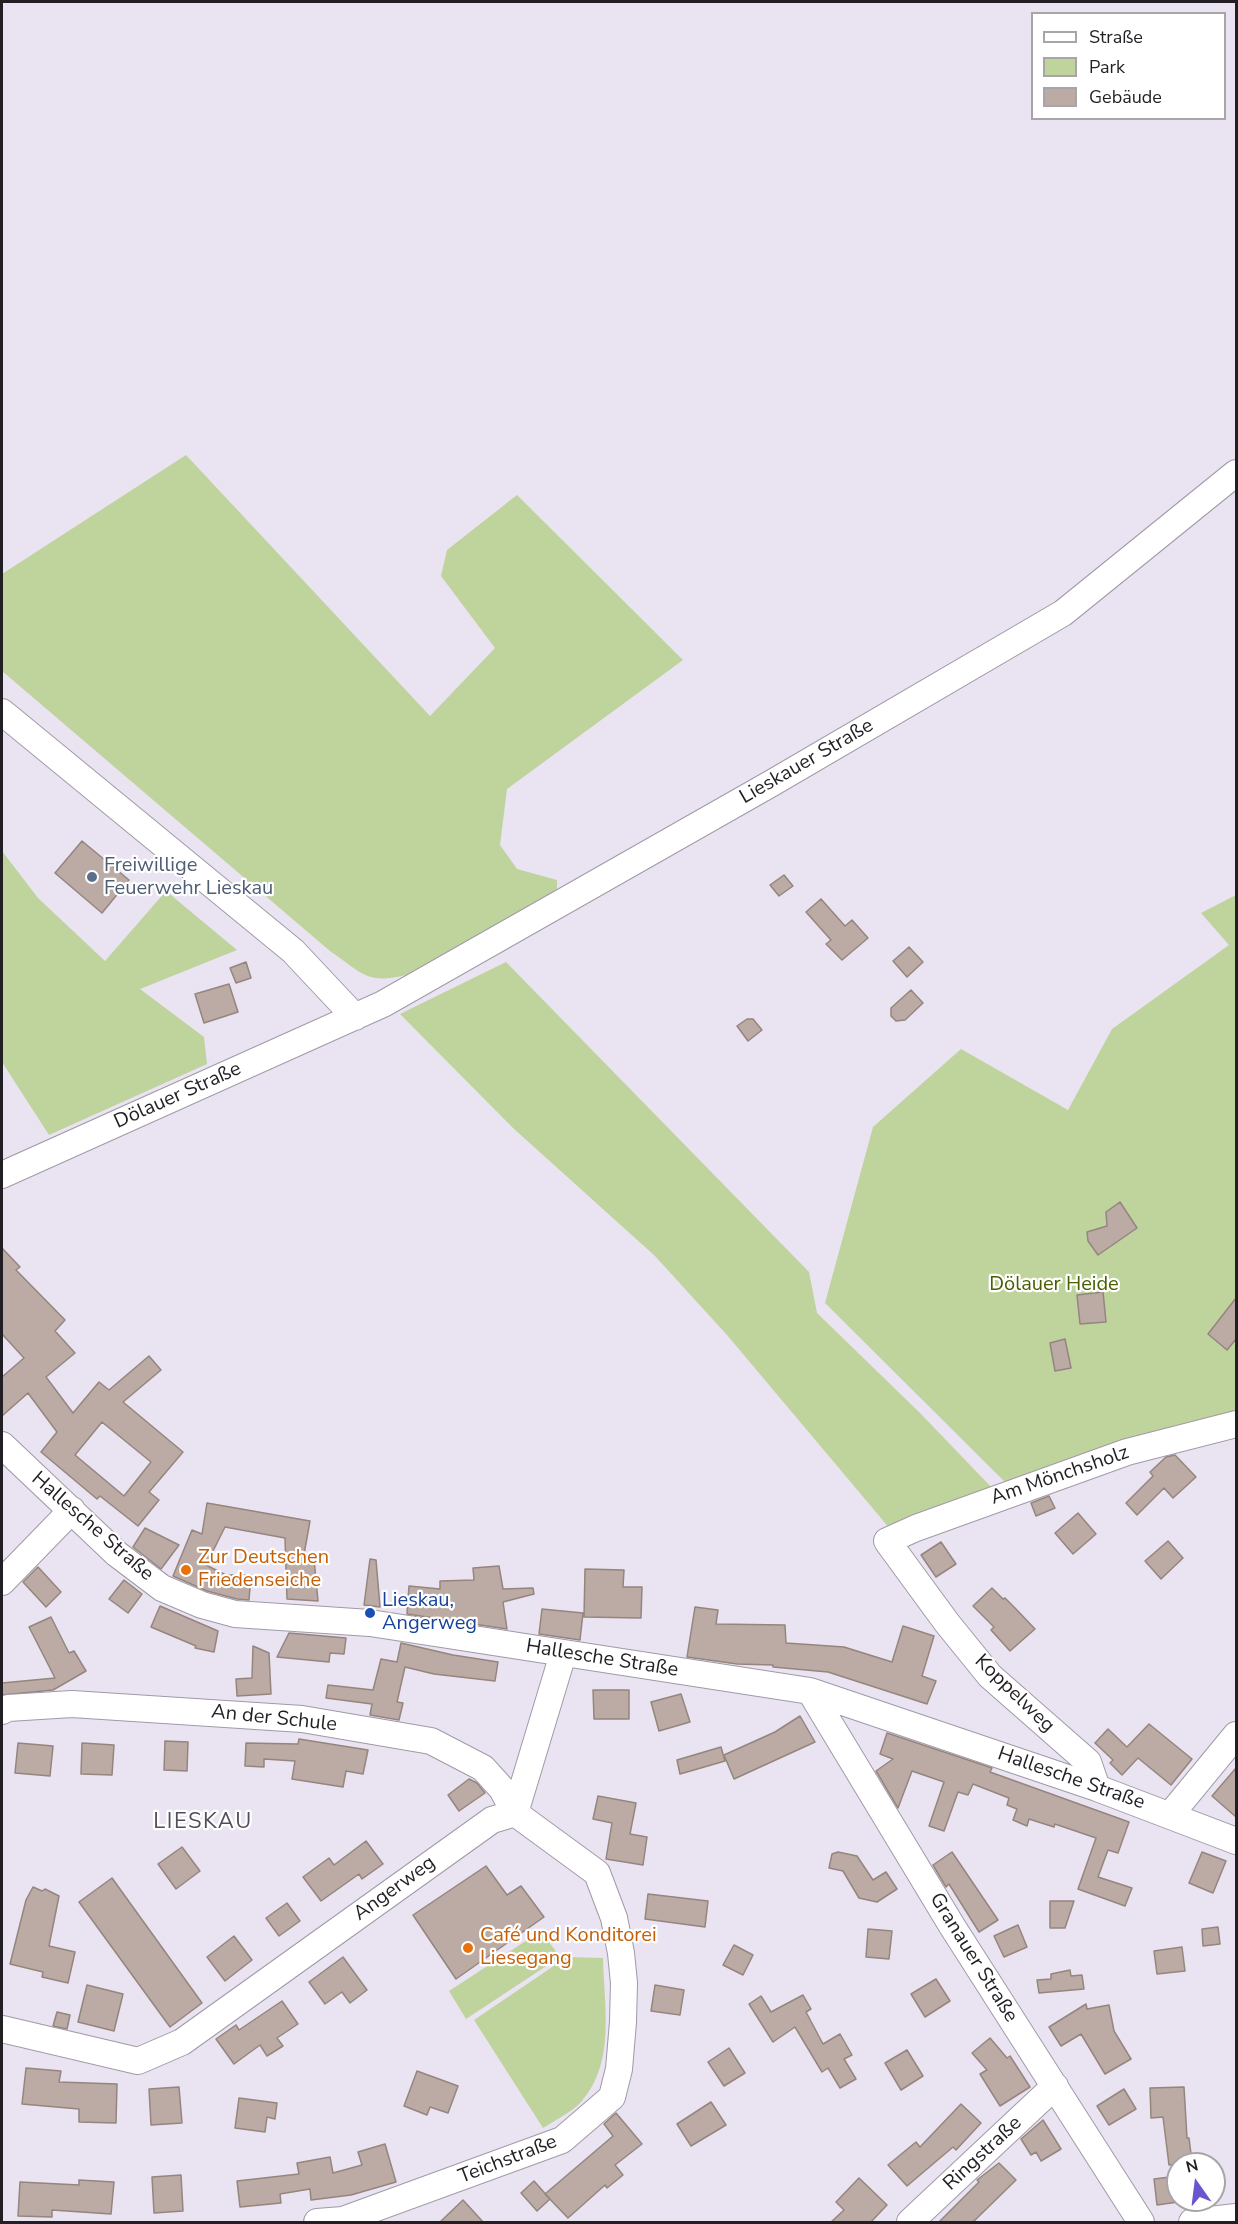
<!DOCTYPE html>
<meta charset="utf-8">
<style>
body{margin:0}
#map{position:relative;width:1238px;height:2224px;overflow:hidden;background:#eae3f1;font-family:"Nunito Sans",sans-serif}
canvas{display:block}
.frame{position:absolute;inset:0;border:3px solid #221f24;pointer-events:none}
.legend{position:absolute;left:1031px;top:12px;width:195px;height:108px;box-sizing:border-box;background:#fff;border:2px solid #a7a5a7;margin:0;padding:8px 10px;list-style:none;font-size:18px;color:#221f24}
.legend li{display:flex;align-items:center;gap:12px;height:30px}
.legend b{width:30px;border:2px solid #a7a5a7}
.north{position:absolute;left:1166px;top:2152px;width:60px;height:60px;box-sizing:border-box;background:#fff;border:2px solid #a7a5a7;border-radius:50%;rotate:346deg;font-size:16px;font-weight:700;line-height:24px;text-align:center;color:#221f24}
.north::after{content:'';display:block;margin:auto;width:21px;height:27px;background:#6a57d0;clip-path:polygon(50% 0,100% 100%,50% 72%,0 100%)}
</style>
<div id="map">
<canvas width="1238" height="2224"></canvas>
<div class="frame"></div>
<ul class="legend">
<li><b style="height:8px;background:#fff"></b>Straße</li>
<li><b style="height:16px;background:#bfd39d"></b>Park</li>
<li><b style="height:16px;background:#bcaba5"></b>Gebäude</li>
</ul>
<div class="north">N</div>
</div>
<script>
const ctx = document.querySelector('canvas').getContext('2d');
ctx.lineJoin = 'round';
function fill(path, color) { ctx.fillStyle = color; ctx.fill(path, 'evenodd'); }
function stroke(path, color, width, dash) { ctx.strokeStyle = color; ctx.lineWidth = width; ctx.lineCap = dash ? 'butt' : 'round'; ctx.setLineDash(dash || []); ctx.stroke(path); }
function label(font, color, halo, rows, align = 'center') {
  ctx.font = font + ' "Nunito Sans",sans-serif'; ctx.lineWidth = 4.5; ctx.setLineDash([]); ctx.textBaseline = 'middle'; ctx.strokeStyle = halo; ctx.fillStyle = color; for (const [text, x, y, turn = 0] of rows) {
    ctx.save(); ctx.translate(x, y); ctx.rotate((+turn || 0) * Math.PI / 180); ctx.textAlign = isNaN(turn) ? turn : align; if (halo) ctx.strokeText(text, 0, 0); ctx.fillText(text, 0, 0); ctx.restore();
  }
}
const green = new Path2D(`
 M186,455L430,716L495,648L441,576L447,550L517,495L683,660L507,789L500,845L517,869L557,880V892L406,975C366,985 361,972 330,951L2,671V574Z
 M2,851L38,898L105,961L166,891L237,950L140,989L204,1037L207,1064L49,1135L2,1062Z
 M1236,895V1419L1010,1487L825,1303L873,1127L961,1049L1068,1110L1112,1029L1229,945L1201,913Z
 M506,962L809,1272L817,1313L920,1413L995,1491L891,1530L727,1335L655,1256L513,1128L400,1014Z
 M541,1931L560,1957L466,2019L449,1991Z
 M567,1957L603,1958C604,2006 616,2063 581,2102C572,2112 555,2120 543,2128L474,2020Z`);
const building = new Path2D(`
 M82,841L129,880L102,913L55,873Z
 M784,875L793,886L779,896L770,885Z
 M821,899L845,926L852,920L868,938L842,960L826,944L831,940L806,912Z
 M909,947L923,962L907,977L893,961Z
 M246,962L251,978L236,983L230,968Z
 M229,984L238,1012L204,1023L195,994Z
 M911,990L923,1003L905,1020L896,1021L891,1016V1008Z
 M747,1019H753L762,1030L748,1041L737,1026Z
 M1120,1202L1137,1228L1098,1255L1088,1241L1087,1232L1107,1226L1106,1212Z
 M2,1248L20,1267L16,1270L65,1320L55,1331L75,1353L46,1377L73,1413L99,1382L109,1390L149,1356L161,1370L123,1402L183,1452L149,1492L159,1500L138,1526L100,1496L97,1499L41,1452L57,1432L28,1393L2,1416V1377L24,1358L2,1334ZM102,1422L151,1462L124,1496L75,1455Z
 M1103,1292L1106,1322L1080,1324L1077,1295Z
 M1236,1298V1339L1227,1350L1208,1334Z
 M1065,1339L1071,1368L1055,1371L1050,1343Z
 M1175,1455L1196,1477L1173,1498L1164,1488L1137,1515L1126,1503L1153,1476L1150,1472L1166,1457Z
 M1049,1496L1055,1508L1036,1516L1031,1503Z
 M207,1503L310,1521L303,1560L314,1559L318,1601L287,1599L285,1538L225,1527L206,1565L226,1575H251L249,1600L237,1599L207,1591L173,1576L192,1530L202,1534Z
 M1078,1513L1096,1534L1073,1554L1055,1533Z
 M145,1528L179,1545L161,1569L133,1547Z
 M1168,1541L1183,1558L1161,1579L1145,1561Z
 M941,1542L956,1564L936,1577L921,1555Z
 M370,1559L376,1560L380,1607L364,1605Z
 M499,1566L503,1589L533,1588L534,1594L503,1602L507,1629L407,1614L409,1586L440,1589V1581L474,1580L473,1568Z
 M38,1567L61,1592L46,1607L23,1582Z
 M585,1569L624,1570L623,1587H642L641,1618L584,1617Z
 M124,1580L142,1594L128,1613L109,1599Z
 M992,1588L1003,1599L1005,1598L1015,1608L1035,1629L1010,1651L991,1630L994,1627L973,1606Z
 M160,1606L218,1631L214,1652L195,1648L196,1646L151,1627Z
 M695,1607L718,1610L716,1624L785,1625L786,1643L844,1647L892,1662L903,1626L934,1636L922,1676L936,1681L927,1704L828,1672L773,1667V1665L737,1664L687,1657Z
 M542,1609L583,1613L580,1640L539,1634Z
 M51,1617L69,1653L74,1651L86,1671L53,1690L2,1695V1683L55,1678L29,1627Z
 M289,1633L346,1638L344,1654L330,1653L329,1662L277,1657Z
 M401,1643L453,1655L498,1662L495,1681L434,1674L405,1667L397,1702L403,1703L399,1720L370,1715L372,1704L326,1698L328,1685L373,1690L381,1659L397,1662Z
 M253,1646L269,1653L271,1694L237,1696L236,1679L252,1678Z
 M593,1690H629V1719H594Z
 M681,1694L690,1722L659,1731L651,1702Z
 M800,1716L815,1742L734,1779L724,1755L775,1732Z
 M1149,1724L1192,1759L1171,1785L1138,1758L1122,1775L1110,1763L1113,1760L1095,1743L1108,1729L1127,1747Z
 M887,1733L992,1768L990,1772L1129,1822L1118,1853L1108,1850L1098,1877L1132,1888L1125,1906L1078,1889L1096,1838L1055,1824L1054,1827L1029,1819L1027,1826L1013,1820L1017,1809L1007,1805L1009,1798L973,1784L968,1795L958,1792L944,1831L929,1826L944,1782L912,1771L898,1808L876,1771L893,1759L880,1754Z
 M299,1739L368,1750L363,1774L346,1771L343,1787L292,1779L295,1761L264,1759V1767L245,1766L246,1743L298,1744Z
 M165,1741L188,1742L187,1771L164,1770Z
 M18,1743L53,1746L50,1776L15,1773Z
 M82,1743L114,1745L112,1775L81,1774Z
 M721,1747L725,1761L680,1774L677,1760Z
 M1236,1768V1817L1212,1796Z
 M469,1779L477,1783L485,1793L459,1811L448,1795Z
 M598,1796L636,1803L630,1834L647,1837L643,1865L606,1859L612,1823L593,1819Z
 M366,1841L383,1864L362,1879L359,1874L321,1901L303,1877L329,1858L334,1865Z
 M182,1847L200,1871L176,1889L158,1864Z
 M838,1852L857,1856L873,1880L886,1872L897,1889L877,1902L859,1898L843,1871L829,1868L832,1854Z
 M952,1852L998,1920L979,1932L949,1884L946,1887L933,1865Z
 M1202,1852L1226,1861L1213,1893L1189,1883Z
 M486,1866L507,1895L521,1886L544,1917L456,1979L413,1915Z
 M112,1878L202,2003L170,2027L79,1902Z
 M33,1887L42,1891L45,1889L59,1896L49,1946L75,1952L68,1983L42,1977L43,1972L10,1964L26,1900Z
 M648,1894L708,1901L705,1927L645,1919Z
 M1050,1901H1074L1065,1928H1050Z
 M287,1903L300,1921L279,1936L266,1918Z
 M1018,1925L1027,1947L1004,1957L994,1936Z
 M1218,1927L1220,1944L1203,1946L1202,1929Z
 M868,1929L892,1931L889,1959L866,1957Z
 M234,1936L252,1960L225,1981L207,1957Z
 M734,1945L753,1955L743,1975L723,1965Z
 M1182,1947L1185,1971L1157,1974L1154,1951Z
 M343,1957L367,1990L350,2003L342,1992L325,2004L309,1982Z
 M1070,1970L1071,1976L1082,1975L1084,1989L1039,1993L1037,1980L1051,1979V1974Z
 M936,1979L950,2001L925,2017L911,1994Z
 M87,1985L123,1994L114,2031L78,2022Z
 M655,1985L684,1990L680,2015L651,2011Z
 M803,1995L811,2009L806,2012L823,2044L840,2034L852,2055L844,2059L856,2079L840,2088L828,2068L822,2072L795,2027L773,2042L749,2004L761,1996L771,2012Z
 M282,2001L298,2024L277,2038L283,2046L267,2056L260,2045L234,2064L216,2039L236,2025L239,2030Z
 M1086,2004L1087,2009L1109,2005L1114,2031L1131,2059L1105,2074L1081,2034L1061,2046L1049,2027Z
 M57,2012L70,2015L67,2029L53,2026Z
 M990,2038L1007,2058L1010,2056L1030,2087L1000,2106L980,2074L987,2070L972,2053Z
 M729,2048L745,2073L724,2086L708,2062Z
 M907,2050L923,2076L901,2090L885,2063Z
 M26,2068L61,2071L59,2082L117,2084L116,2123L79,2122V2109L22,2104Z
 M417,2071L458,2086L448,2113L430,2107L427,2115L404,2106Z
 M179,2087L182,2123L151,2125L149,2089Z
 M1184,2087L1187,2138H1189L1192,2162L1169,2165L1163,2117L1151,2118L1150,2088Z
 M1124,2089L1136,2109L1109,2125L1097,2106Z
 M239,2098L277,2103L275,2119L267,2117L265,2132L235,2128Z
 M711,2102L726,2125L691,2146L677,2124Z
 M961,2104L981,2123L956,2150L953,2147L907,2186L888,2165L916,2142L920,2147Z
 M616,2113L642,2144L615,2165L623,2175L607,2188L605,2185L568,2218L545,2194L613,2136L604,2124Z
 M1043,2120L1061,2149L1041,2161L1036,2152L1031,2155L1021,2139Z
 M385,2144L396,2182L351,2195L311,2200L310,2189L280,2194L281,2203L240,2207L237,2181L299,2174L297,2163L330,2157L333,2173L362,2165L358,2152Z
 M999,2163L1016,2180L972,2223H938L979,2182L977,2180Z
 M181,2175L183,2211L154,2213L152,2177Z
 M1178,2176V2202L1157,2205L1154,2179Z
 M859,2178L887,2205L870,2223H830L844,2210L836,2202Z
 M79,2180L114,2182L111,2214L52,2210V2217L18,2216L20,2182L79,2185Z
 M534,2181L550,2199L537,2211L521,2193Z
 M463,2200L484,2223H439Z`);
const minor = new Path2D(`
 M2,712L293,951L355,1017
 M2,1175L383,1004L772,783L1063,613L1236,473
 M2,1445L117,1554L162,1588L202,1605L235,1614L370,1623L810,1691L1097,1788L1236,1841
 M2,1582L72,1510
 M810,1691L952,1926L1141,2222
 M2,1711L8,1708L72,1704L302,1719L431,1741L483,1768L502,1789L515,1813L597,1873L614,1918L621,1953L624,1983L623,2022L619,2069L612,2097L562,2140L343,2220L317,2222
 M1097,1788L1088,1762L990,1676L947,1623L887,1541L916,1528L1127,1452L1236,1424
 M515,1813L563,1654
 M1171,1814L1236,1735
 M2,2029L138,2061L182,2042L492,1820L515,1813
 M910,2222L1055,2086
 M1192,2222L1236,2217`);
const markers = [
 [92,877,6,"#5c6f8a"],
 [186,1570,6,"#e8710a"],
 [370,1613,6,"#1a4fb4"],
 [468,1948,6,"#e8710a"]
];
const streetNames = [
 ["Lieskauer Straße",807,762,-30],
 ["Dölauer Straße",178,1096,-24],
 ["Am Mönchsholz",1060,1476,-19],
 ["Hallesche Straße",92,1527,41],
 ["Hallesche Straße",602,1659,9],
 ["Koppelweg",1014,1694,44],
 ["An der Schule",274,1719,6],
 ["Hallesche Straße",1071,1779,19],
 ["Angerweg",395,1889,-36],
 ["Granauer Straße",973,1958,58],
 ["Ringstraße",983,2154,-43],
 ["Teichstraße",508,2160,-21]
];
const serviceNames = [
 ["Freiwillige",104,866],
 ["Feuerwehr Lieskau",104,889]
];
const parkNames = [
 ["Dölauer Heide",1054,1285]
];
const foodNames = [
 ["Zur Deutschen",198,1558],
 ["Friedenseiche",198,1581],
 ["Café und Konditorei",480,1936],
 ["Liesegang",480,1959]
];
const transitNames = [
 ["Lieskau,",382,1601],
 ["Angerweg",382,1624]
];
const quarterNames = [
 ["LIESKAU",203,1823]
];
fill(green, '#bfd39d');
fill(building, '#bcaba5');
stroke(building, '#94857f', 1.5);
stroke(minor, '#a09aa7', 28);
stroke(minor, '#fff', 26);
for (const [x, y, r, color] of markers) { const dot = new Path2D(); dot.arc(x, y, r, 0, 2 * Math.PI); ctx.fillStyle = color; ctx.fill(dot); stroke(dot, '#fff', 2); }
label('20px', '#221f24', '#fff', streetNames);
label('20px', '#4e5e75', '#fff', serviceNames, 'left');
label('20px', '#485f02', '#fff', parkNames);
label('20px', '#c56008', '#fff', foodNames, 'left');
label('20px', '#164399', '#fff', transitNames, 'left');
ctx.letterSpacing = '1.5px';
label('22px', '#544e5a', '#fff', quarterNames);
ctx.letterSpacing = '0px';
</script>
